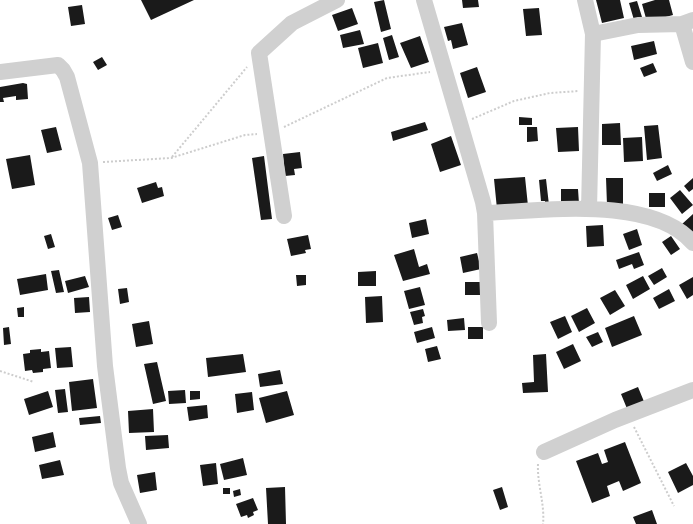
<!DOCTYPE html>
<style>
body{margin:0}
canvas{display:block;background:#fff}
</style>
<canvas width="693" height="524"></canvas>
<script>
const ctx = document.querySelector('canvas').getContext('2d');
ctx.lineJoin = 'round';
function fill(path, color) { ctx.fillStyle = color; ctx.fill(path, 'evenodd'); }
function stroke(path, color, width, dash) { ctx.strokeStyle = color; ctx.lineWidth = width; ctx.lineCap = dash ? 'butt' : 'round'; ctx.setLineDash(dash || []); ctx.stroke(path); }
const building = new Path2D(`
 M141,0H194L151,20Z
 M384,0L391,29L381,32L374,2Z
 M462,0H478L479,7L463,8Z
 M596,0H620L624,18L602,23Z
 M655,0H669L673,15L647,22L642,4Z
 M637,1L642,17L634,20L629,3Z
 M82,5L85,24L71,26L68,7Z
 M352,8L358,24L338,31L332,15Z
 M539,8L542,35L526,36L523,9Z
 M462,23L468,45L453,49L451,40L448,41L444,27Z
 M360,30L364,44L343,48L340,35Z
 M392,35L399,57L389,60L383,38Z
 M420,36L429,62L411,68L400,43Z
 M654,41L657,54L634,60L631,46Z
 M378,43L383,63L363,68L358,48Z
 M102,57L107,65L98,70L93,62Z
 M653,63L657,72L644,77L640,68Z
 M477,67L486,92L468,98L460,73Z
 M23,83L27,84L28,99L16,100V96L3,98L4,102H0V87Z
 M519,117L532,118V125H519Z
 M425,122L428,130L393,141L391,132Z
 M620,123L621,145H602V124Z
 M658,125L662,158L647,160L644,126Z
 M56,127L62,150L47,153L41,130Z
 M527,127H537L538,141L527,142Z
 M578,127L579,151L558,152L556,128Z
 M451,136L461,165L440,172L431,144Z
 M642,137L643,161L624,162L623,138Z
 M300,152L302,168L294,169L295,175L285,176L283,154Z
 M30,155L35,185L12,189L6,159Z
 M264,156L272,219L261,220L252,158Z
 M668,165L672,174L657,181L653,173Z
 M525,177L528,206L497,209L494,179Z
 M606,178H623V204L607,205Z
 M693,178V189L689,192L684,186Z
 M546,179L549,205H545V201H541L539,180Z
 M156,182L158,188L162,187L164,196L142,203L137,188Z
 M561,189H578L579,204H561Z
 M680,190L693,205L682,214L670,198Z
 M649,193H665V207H649Z
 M693,214V238L681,225Z
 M118,215L122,227L112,230L108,218Z
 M426,219L429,234L412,238L409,223Z
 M603,225L604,246L587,247L586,226Z
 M637,229L642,245L629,250L623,234Z
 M51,234L55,247L48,249L44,236Z
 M308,235L311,249L305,250L306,253L291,256L287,239Z
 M671,236L680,249L671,255L662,242Z
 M414,249L419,267L427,264L430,274L403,281L394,255Z
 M639,252L644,265L634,269L632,264L619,269L616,260Z
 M477,253L481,269L463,273L460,257Z
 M662,268L667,277L654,285L648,276Z
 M59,270L64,292L56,293L51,271Z
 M376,271V286H358V272Z
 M46,274L48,290L20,295L17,279Z
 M296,275H306V285L297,286Z
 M85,276L89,287L68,293L65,281Z
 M643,276L650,289L633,299L626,285Z
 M693,277V295L687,299L679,285Z
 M465,282H480V295H465Z
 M420,287L425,305L409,309L404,291Z
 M127,288L129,302L120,304L118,289Z
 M669,289L675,301L659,309L653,298Z
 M615,290L625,306L610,315L600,298Z
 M382,296L383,322L366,323L365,297Z
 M89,297L90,312L75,313L74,298Z
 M24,307V317H18L17,308Z
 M587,308L595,323L579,332L571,316Z
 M423,309L425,316L422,317L423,323L414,325L410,312Z
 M565,316L572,332L558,339L550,322Z
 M634,316L642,335L612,347L605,328Z
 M464,318L465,330L448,331L447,320Z
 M149,321L153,344L136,347L132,324Z
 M9,327L11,344L4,345L3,328Z
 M432,327L435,338L417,343L414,332Z
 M468,327H483V339H468Z
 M598,332L603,342L592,347L586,337Z
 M573,344L581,361L564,369L556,352Z
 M437,346L441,359L428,362L425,349Z
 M71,347L73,367L57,368L55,348Z
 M41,349V352L49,351L51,368L43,369V372L33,373L32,370L25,371L23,354L30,353V350Z
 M243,354L246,372L208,377L206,358Z
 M546,354L548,392L523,393L522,383L534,382L533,355Z
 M157,362L166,401L153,404L144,364Z
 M280,370L283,384L260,387L258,374Z
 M93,379L97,408L72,411L69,382Z
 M638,387L645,404L628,411L621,394Z
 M65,389L68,412L58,413L55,390Z
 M185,390L186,403L169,404L168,391Z
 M48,391L53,407L29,415L24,399Z
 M190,391H200V399L190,400Z
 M287,391L294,415L266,423L259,398Z
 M252,392L254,410L237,413L235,394Z
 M207,405L208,418L189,421L187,407Z
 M153,409L154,432L129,433L128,411Z
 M100,416L101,423L80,425L79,418Z
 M53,432L56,447L35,452L32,437Z
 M168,435L169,448L146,450L145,436Z
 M625,442L641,483L623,491L619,481L607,486L610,496L592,503L576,461L598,453L602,464L608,462L604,450Z
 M243,458L247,475L224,480L220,464Z
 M60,460L64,475L42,479L39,465Z
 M216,463L218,484L203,486L200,465Z
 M686,463L693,476V485L678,493L668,472Z
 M155,472L157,490L140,493L137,475Z
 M285,487L286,524H268L266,488Z
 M502,487L508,507L500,510L493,490Z
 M223,488H230V494H223Z
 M240,489L241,495L234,497L233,491Z
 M253,498L258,510L253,512L254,515L248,518L247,515L241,517L236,504Z
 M652,510L657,524H636L633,517Z`);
const path = new Path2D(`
 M472,119L514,101L550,93L579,91
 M284,127L387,78L430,72
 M172,157L247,67
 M103,162L171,158L245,135L257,134
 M0,371L34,382
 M634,427L674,506
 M538,464C537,484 545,504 543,524`);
const minor = new Path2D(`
 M424,0L483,202L485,213L489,323
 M585,0L593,34L589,209
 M682,24L693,62
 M593,34L638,25L682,24L693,20
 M0,72L58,65L63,70L67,77L90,163L105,366L118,468L121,483L139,524
 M485,213C543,211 652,195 693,243
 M284,216L259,53L292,23L337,0
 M544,452L615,420L693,390`);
fill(building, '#1a1a1a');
stroke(path, '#cdcdcd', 2, [2, 2]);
stroke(minor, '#d0d0d0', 16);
</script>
